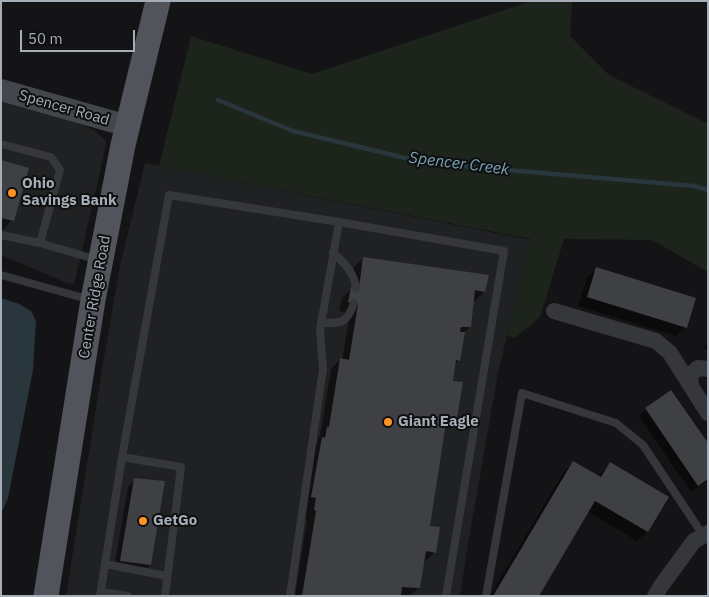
<!DOCTYPE html>
<style>
body{margin:0}
#map{position:relative;width:709px;height:597px;overflow:hidden;background:#141416;font-family:"IBM Plex Sans",sans-serif}
canvas{display:block}
.frame{position:absolute;inset:0;border:2px solid #a5aeb7;pointer-events:none}
.scale{position:absolute;left:20px;top:30px;width:115px;height:22px;box-sizing:border-box;border:2px solid #a5aeb7;border-top:0;padding-left:6px;font-size:15px;line-height:18px;white-space:nowrap;color:#a5aeb7;-webkit-text-stroke:4px #0f0f11;paint-order:stroke}
</style>
<div id="map">
<canvas width="709" height="597"></canvas>
<div class="frame"></div>
<div class="scale">50 m</div>
</div>
<script>
const ctx = document.querySelector('canvas').getContext('2d');
ctx.lineJoin = 'round';
function fill(path, color) { ctx.fillStyle = color; ctx.fill(path, 'evenodd'); }
function stroke(path, color, width, dash) { ctx.strokeStyle = color; ctx.lineWidth = width; ctx.lineCap = dash ? 'butt' : 'round'; ctx.setLineDash(dash || []); ctx.stroke(path); }
function label(font, color, halo, rows, align = 'center') {
  ctx.font = font + ' "IBM Plex Sans",sans-serif'; ctx.lineWidth = 4; ctx.setLineDash([]); ctx.textBaseline = 'middle'; ctx.strokeStyle = halo; ctx.fillStyle = color; for (const [text, x, y, turn = 0] of rows) {
    ctx.save(); ctx.translate(x, y); ctx.rotate((+turn || 0) * Math.PI / 180); ctx.textAlign = isNaN(turn) ? turn : align; if (halo) ctx.strokeText(text, 0, 0); ctx.fillText(text, 0, 0); ctx.restore();
  }
}
const built = new Path2D(`
 M1,102L79,123L95,131L106,141L103,159L74,284L67,283L1,255Z
 M145,163L530,240L498,373L468,544L460,596H66L102,370L120,265Z`);
const green = new Path2D(`
 M531,1H572L570,36L609,75L708,124V272L652,240L564,239L540,317L515,338L507,336L530,239L159,166L191,36L312,74Z`);
const water = new Path2D(`
 M1,298L19,304L31,311L36,321L33,370L8,498L1,514Z`);
const shadow = new Path2D(`
 M1,162L12,220L3,230L1,229Z
 M364,258L484,292L475,301H473L470,327L463,333L459,360L454,365L451,382L456,417L447,427L444,426L429,527L435,552L425,562L423,561L419,587L410,596H295L307,520L305,519L307,507L303,506L313,448L317,444L318,438L320,436L331,369L340,359L342,360L350,313L339,311L342,298L352,288L354,267Z
 M596,269L686,327L676,336L578,306L587,278Z
 M708,341V350L704,348Z
 M646,409L708,445V480L691,492L639,416Z
 M573,463L598,477L601,473L610,464L667,497L647,532L637,541L587,511L537,596H490L564,472Z
 M135,479L163,482L150,565L143,572L114,568L128,487Z`);
const stream = new Path2D(`
 M218,100L293,131L426,163L694,186L708,190`);
const building = new Path2D(`
 M1,160L29,168L14,221L1,218Z
 M363,257L489,275L485,292L475,290L471,327H461L460,332H465L460,361L456,360L453,381L463,382L457,418L447,416L430,526L440,527L436,553L426,551L420,588L402,587L401,596H302L316,511L314,510L316,498L311,497L322,437L325,438L327,427H329L340,358L349,360L358,304L348,302L351,287L359,288Z
 M596,267L696,298L687,328L587,297Z
 M671,390L708,443V479L698,486L645,408Z
 M573,461L601,477L610,462L669,497L648,532L595,501L539,596H493Z
 M134,478L165,481L151,565L120,561Z`);
const lane = new Path2D(`
 M1,144L51,157L60,170L40,243L98,260
 M339,222L504,251L446,596
 M1,235L40,243
 M333,252C343,262 355,273 356,288
 M1,275L91,300
 M321,323C341,323 347,324 354,303
 M122,457L181,467L165,596
 M105,564L167,576
 M101,592L128,596
 M100,596L122,457L169,195L339,222L320,330L323,369L290,596
 M486,596L522,393L616,423L643,445L703,535`);
const street = new Path2D(`
 M554,311L656,341L670,353L708,413
 M691,386L690,375L698,368L708,369
 M655,596L661,586L694,541L708,533`);
const secondary = new Path2D(`
 M1,90L128,126`);
const primary = new Path2D(`
 M46,596L93,300L123,145L158,1`);
const markers = [
 [12,193,5,"#fd9225"],
 [388,422,5,"#fd9225"],
 [143,521,5,"#fd9225"]
];
const streetNames = [
 ["Spencer Road",64,108,16],
 ["Center Ridge Road",95,297,-80]
];
const poiNames = [
 ["Ohio",22,184],
 ["Savings Bank",22,201],
 ["Giant Eagle",398,422],
 ["GetGo",153,521]
];
const waterNames = [
 ["Spencer Creek",459,164,7]
];
fill(built, '#202123');
fill(green, '#1c241c');
fill(water, '#29363b');
fill(shadow, '#0007');
stroke(stream, '#29363b', 4.5);
fill(building, '#3e4043');
stroke(lane, '#35373b', 8);
stroke(street, '#35373b', 16);
stroke(secondary, '#43464b', 22);
stroke(primary, '#51545b', 25);
for (const [x, y, r, color] of markers) { const dot = new Path2D(); dot.arc(x, y, r, 0, 2 * Math.PI); ctx.fillStyle = color; ctx.fill(dot); stroke(dot, '#0f0f11', 2); }
label('15px', '#a5aeb7', '#0f0f11', streetNames);
label('bold 15px', '#a5aeb7', '#0f0f11', poiNames, 'left');
label('italic 16px', '#79a3b5', '#0f0f11', waterNames);
</script>
